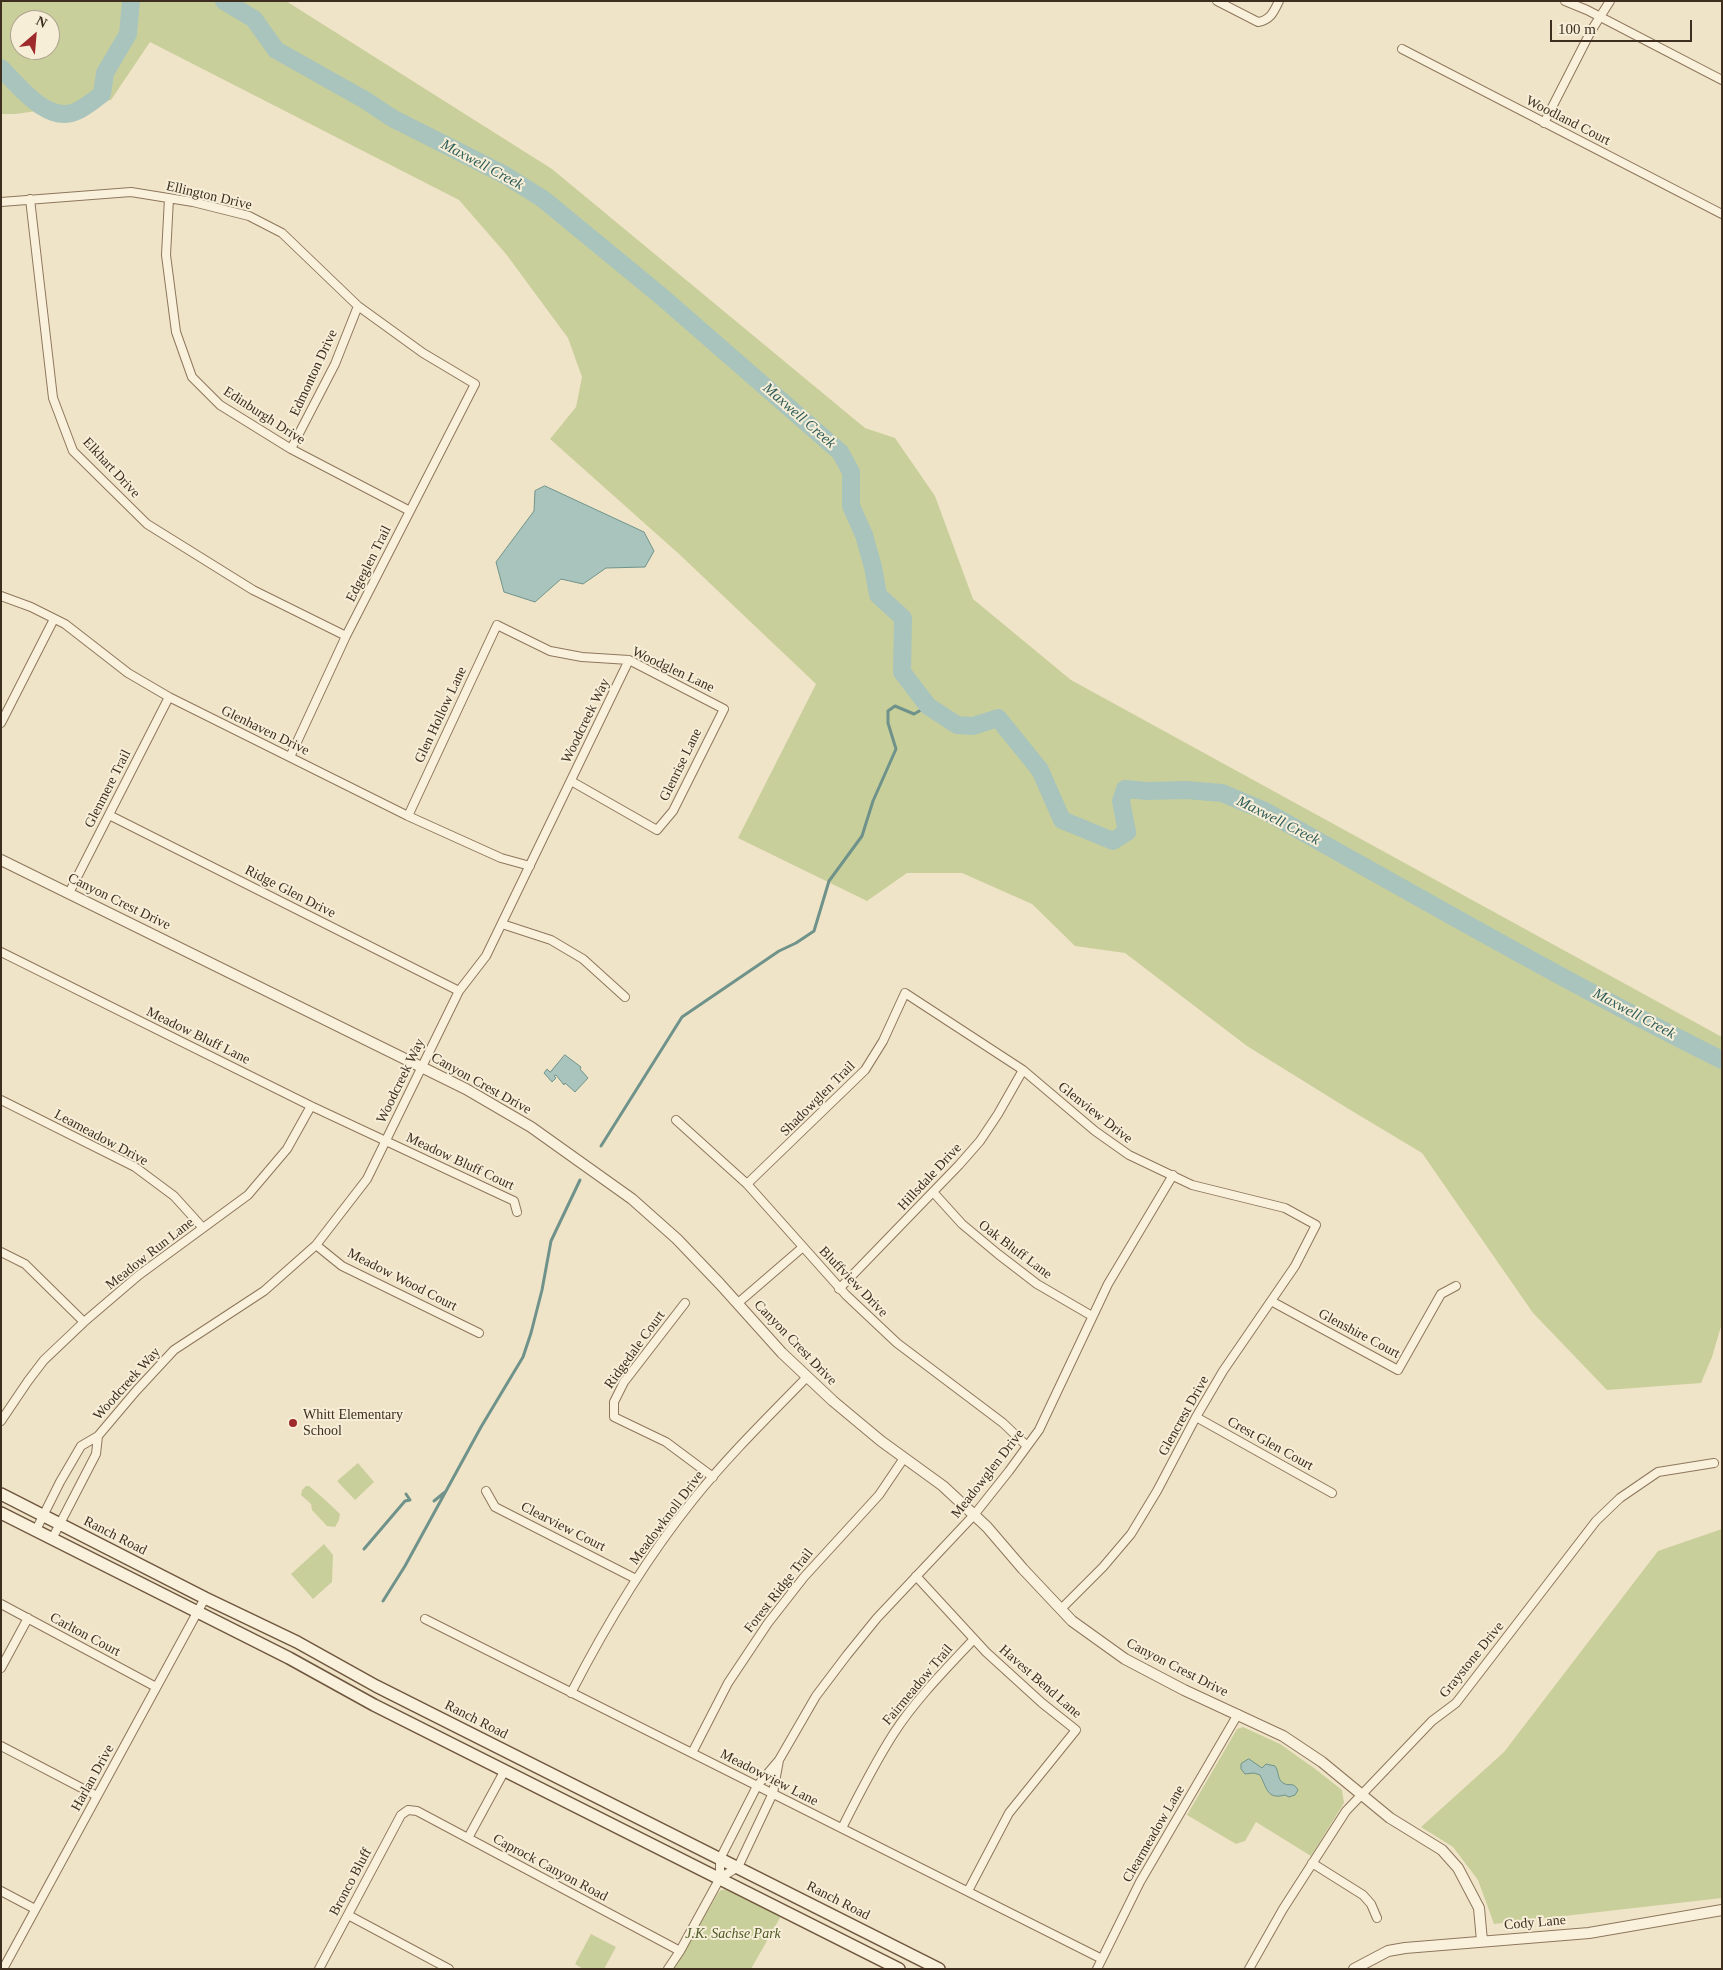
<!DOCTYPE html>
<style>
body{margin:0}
#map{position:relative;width:1723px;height:1970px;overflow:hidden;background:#f0e4c8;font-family:Georgia,serif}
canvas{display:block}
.frame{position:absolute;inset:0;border:2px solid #3d2e20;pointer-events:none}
.north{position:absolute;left:10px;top:10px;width:50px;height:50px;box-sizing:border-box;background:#f7eed8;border:1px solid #ada18e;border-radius:50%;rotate:27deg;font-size:14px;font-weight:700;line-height:20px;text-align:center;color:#3d2e20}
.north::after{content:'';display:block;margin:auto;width:18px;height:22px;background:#9e2a2b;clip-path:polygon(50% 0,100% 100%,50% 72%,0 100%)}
.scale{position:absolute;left:1550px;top:20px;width:142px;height:22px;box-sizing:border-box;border:2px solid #3d2e20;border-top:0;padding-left:6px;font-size:15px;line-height:18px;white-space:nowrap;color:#3d2e20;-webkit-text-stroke:4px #f7eed8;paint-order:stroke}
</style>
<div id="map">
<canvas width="1723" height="1970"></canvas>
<div class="frame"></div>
<div class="north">N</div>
<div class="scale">100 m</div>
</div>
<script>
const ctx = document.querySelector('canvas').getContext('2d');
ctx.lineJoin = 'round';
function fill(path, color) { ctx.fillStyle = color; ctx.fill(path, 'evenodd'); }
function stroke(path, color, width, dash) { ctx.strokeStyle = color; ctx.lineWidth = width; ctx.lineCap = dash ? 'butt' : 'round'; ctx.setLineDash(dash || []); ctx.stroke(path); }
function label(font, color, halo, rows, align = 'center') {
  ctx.font = font + ' Georgia,serif'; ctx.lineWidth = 4; ctx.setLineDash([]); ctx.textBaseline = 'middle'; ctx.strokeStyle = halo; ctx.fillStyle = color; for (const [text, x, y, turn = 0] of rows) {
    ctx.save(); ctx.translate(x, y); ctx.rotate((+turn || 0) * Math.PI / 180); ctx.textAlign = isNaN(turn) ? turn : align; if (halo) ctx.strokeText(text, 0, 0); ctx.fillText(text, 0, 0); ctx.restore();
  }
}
const green = new Path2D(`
 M1,1H286L552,169L865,428L895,438L935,496L973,599L1071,680L1722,1037V1323L1712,1357L1701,1383L1607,1390L1533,1313L1422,1153L1347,1108L1247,1046L1125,953L1075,946L1032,904L962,873H907L867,901L738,838L816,684L679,554L550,439L576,407L582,377L568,338L506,254L459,200L150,42L111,100L16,114H1ZM20,20H50V50H20Z
 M358,1463L374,1482L355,1500L337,1481Z
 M306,1486H309C320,1495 330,1504 340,1514L339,1520L335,1527L327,1526L312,1510L311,1504L301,1495L302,1490Z
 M1722,1529V1898L1494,1924L1478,1880L1453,1847L1421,1827L1504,1752L1658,1551Z
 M324,1544L333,1555L332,1582L313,1599L291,1574Z
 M1243,1727L1280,1744L1314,1768L1342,1790L1344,1803L1311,1856L1256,1822L1245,1841L1236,1844L1187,1815L1237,1729Z
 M729,1889L781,1916L751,1969H674L718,1893L721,1890Z
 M591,1934L616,1947L604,1969H583L575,1964Z`);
const water = new Path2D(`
 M545,486L644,532L654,551L645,567L606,568L583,584L561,579L535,602L504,592L496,562L534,511L535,491Z
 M565,1055L581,1067L580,1069L588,1078L575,1092L565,1083L564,1085L556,1075L554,1076L556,1078L552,1082L544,1073L547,1069L550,1072Z
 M1249,1759L1262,1768L1266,1764L1275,1766C1279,1771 1277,1779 1283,1783C1289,1787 1293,1781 1298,1790L1295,1795L1289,1797L1285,1795C1267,1800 1267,1788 1260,1775L1254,1773L1245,1774L1241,1769V1764Z`);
const stream = new Path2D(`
 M601,1146L682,1017L779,951L796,943L814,931L829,881L862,836L873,801L896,749L888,723V711L895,706L914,714L928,706
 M434,1501L445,1492
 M364,1549L405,1501L410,1500L406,1494
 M383,1601L405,1566L481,1427L523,1357L531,1333L542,1290L551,1241L580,1180`);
const river = new Path2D(`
 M224,1L254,19L276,50L365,100L392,118L505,175L543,199L661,296L840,452L851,472V506L864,535L873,567L878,595L903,618L902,672L928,706L957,725L973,726L998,718L1040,770L1062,820L1113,841L1127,832L1121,801L1125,789L1147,791L1186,790L1222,793L1265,811C1417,896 1567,983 1722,1060
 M1,68C19,86 48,125 77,111C86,107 94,100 102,94L105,73L128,34L131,1`);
const minor = new Path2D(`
 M1217,1L1258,22C1271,20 1274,11 1279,1
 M1565,1L1587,10L1722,80
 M1402,49L1722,214
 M1544,123L1591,31L1610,1
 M169,198L166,255L176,332L192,377L220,405L291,449L410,511
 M30,199L53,398L73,451L147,524L253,590L346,636
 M1,202L131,192L193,202L249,216L282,233L358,306L423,353L475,384L346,636L290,757
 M291,449L335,364L358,306
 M1,596L31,607L65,624L128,673L169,697L408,816L501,858L530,866
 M1,723L54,619
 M109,815L459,991
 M408,816L497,625L550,651L582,657L629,660L724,709L673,811L657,830L571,781
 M69,893L169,697
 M502,924L551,940L583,959L625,997
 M1,952L311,1106L514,1201L517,1212
 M1,1100L135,1167L174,1196L203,1228
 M676,1120L747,1184L846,1295L897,1343L1003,1423L1027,1446
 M747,1184L865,1070L883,1041L905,993L1023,1070L1095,1131L1129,1155L1192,1185L1285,1208L1316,1225L1295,1266L1223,1371L1196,1417L1157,1491L1131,1534L1103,1567L1061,1609
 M933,1192L962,1224L998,1254L1037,1284L1092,1316
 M316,1245L342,1266L479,1333
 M1,1252L25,1264L84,1322
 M839,1289L959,1165L980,1141L998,1114L1023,1070
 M1271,1301L1398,1370L1441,1294L1456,1286
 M685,1303L624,1382L614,1402V1417L666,1442L713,1477
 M738,1303L803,1247
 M1196,1417L1332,1493
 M1,1421L28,1381L44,1360L84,1322L139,1275L248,1195L287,1149L311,1106
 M486,1491L495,1507L636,1579
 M36,1530L60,1482L81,1446L98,1436L136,1391L174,1350L264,1291L316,1245L367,1179L459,991L486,956L629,660
 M52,1539L96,1454L98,1436
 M916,1576L986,1652L1042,1703L1076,1730L1009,1813L968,1891
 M1,1604L156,1687
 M425,1619L1102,1959
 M1,1668L28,1618
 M571,1693C606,1625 645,1560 693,1500C728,1456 768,1417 807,1377
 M1,1746L97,1796
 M692,1753L728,1683L768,1623L804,1577L879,1495L904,1458
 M779,1760L816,1696L847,1655L877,1618L974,1515L1009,1471L1039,1430L1108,1284L1173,1175
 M842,1828C858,1796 874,1764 894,1733C916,1699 946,1669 974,1639
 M468,1838L505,1770
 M1312,1863L1363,1895L1371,1904L1377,1918
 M1,1891L35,1909
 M348,1915L449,1969
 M3,1969L205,1598
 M319,1969L401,1815L408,1810L417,1811L680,1951
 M668,1969L680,1951L720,1878L738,1867L773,1793L779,1760L757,1786L724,1851L720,1859V1878
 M1097,1969L1140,1882L1238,1714
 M1249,1969L1283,1909L1346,1811L1432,1721L1456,1703L1596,1521L1620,1498L1658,1472L1714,1463`);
const tertiary = new Path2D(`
 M1,860L466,1089L531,1127L632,1199L677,1239L720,1284L782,1353L833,1401L881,1441L943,1486L987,1527L1023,1569L1072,1621L1125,1659L1184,1690L1283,1736L1322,1762L1390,1818L1442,1850L1458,1868L1479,1908L1482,1941
 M1354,1969L1388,1951L1405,1948L1589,1933L1722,1910`);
const secondary = new Path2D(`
 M1,1494L205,1598L297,1642L376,1686L939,1969
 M1,1513L289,1658L374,1705L899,1969`);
const markers = [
 [293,1423,5,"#9e2a2b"]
];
const streetNames = [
 ["Woodland Court",1568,121,27],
 ["Ellington Drive",209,196,13],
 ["Edmonton Drive",314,373,-65],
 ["Edinburgh Drive",264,416,33],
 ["Elkhart Drive",111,468,47],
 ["Edgeglen Trail",369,564,-63],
 ["Woodglen Lane",673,670,25],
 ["Glen Hollow Lane",441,715,-65],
 ["Woodcreek Way",586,721,-64],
 ["Glenhaven Drive",265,731,26],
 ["Glenrise Lane",681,765,-64],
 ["Glenmere Trail",108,789,-63],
 ["Ridge Glen Drive",290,892,27],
 ["Canyon Crest Drive",119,902,26],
 ["Meadow Bluff Lane",198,1036,26],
 ["Woodcreek Way",401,1081,-64],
 ["Canyon Crest Drive",481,1084,29],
 ["Shadowglen Trail",818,1099,-45],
 ["Glenview Drive",1095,1113,38],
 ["Leameadow Drive",101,1138,28],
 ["Meadow Bluff Court",460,1162,25],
 ["Hillsdale Drive",930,1177,-47],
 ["Oak Bluff Lane",1015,1250,37],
 ["Meadow Run Lane",150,1254,-38],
 ["Meadow Wood Court",402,1280,27],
 ["Bluffview Drive",853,1282,46],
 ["Glenshire Court",1359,1334,28],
 ["Canyon Crest Drive",795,1343,46],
 ["Ridgedale Court",635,1350,-54],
 ["Woodcreek Way",127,1384,-48],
 ["Glencrest Drive",1184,1416,-61],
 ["Crest Glen Court",1270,1444,29],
 ["Meadowglen Drive",988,1474,-52],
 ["Meadowknoll Drive",667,1518,-53],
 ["Clearview Court",563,1527,27],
 ["Ranch Road",115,1536,27],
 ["Forest Ridge Trail",779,1591,-52],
 ["Carlton Court",85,1635,28],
 ["Graystone Drive",1472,1660,-51],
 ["Canyon Crest Drive",1177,1668,27],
 ["Havest Bend Lane",1040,1682,41],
 ["Fairmeadow Trail",918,1685,-50],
 ["Ranch Road",476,1720,27],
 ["Harlan Drive",93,1778,-61],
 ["Meadowview Lane",769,1778,27],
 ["Clearmeadow Lane",1154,1834,-60],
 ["Caprock Canyon Road",550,1868,28],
 ["Bronco Bluff",351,1882,-62],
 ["Ranch Road",838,1901,27],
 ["Cody Lane",1535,1923,-5]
];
const poiNames = [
 ["Whitt Elementary",303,1415],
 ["School",303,1431]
];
const parkNames = [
 ["J.K. Sachse Park",733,1934]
];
const waterNames = [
 ["Maxwell Creek",482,165,28],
 ["Maxwell Creek",799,416,41],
 ["Maxwell Creek",1278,821,27],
 ["Maxwell Creek",1634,1014,28]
];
fill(green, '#c9cf9b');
fill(water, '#a9c4bc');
stroke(water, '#6f938a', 1);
stroke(stream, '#6f938a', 3);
stroke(river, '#a9c4bc', 18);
stroke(minor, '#8d765c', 10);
stroke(tertiary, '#8d765c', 12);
stroke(secondary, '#6f573f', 14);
stroke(minor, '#faf1dc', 8);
stroke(tertiary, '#faf1dc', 10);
stroke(secondary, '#faf1dc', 11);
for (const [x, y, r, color] of markers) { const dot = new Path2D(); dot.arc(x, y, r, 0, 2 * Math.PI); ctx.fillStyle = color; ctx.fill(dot); stroke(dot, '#f7eed8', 2); }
label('14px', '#3d2e20', '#f7eed8', streetNames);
label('14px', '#3d2e20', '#f7eed8', poiNames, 'left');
label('italic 14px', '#4d5a26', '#f7eed8', parkNames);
label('italic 15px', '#2f5d5a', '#f7eed8', waterNames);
</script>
